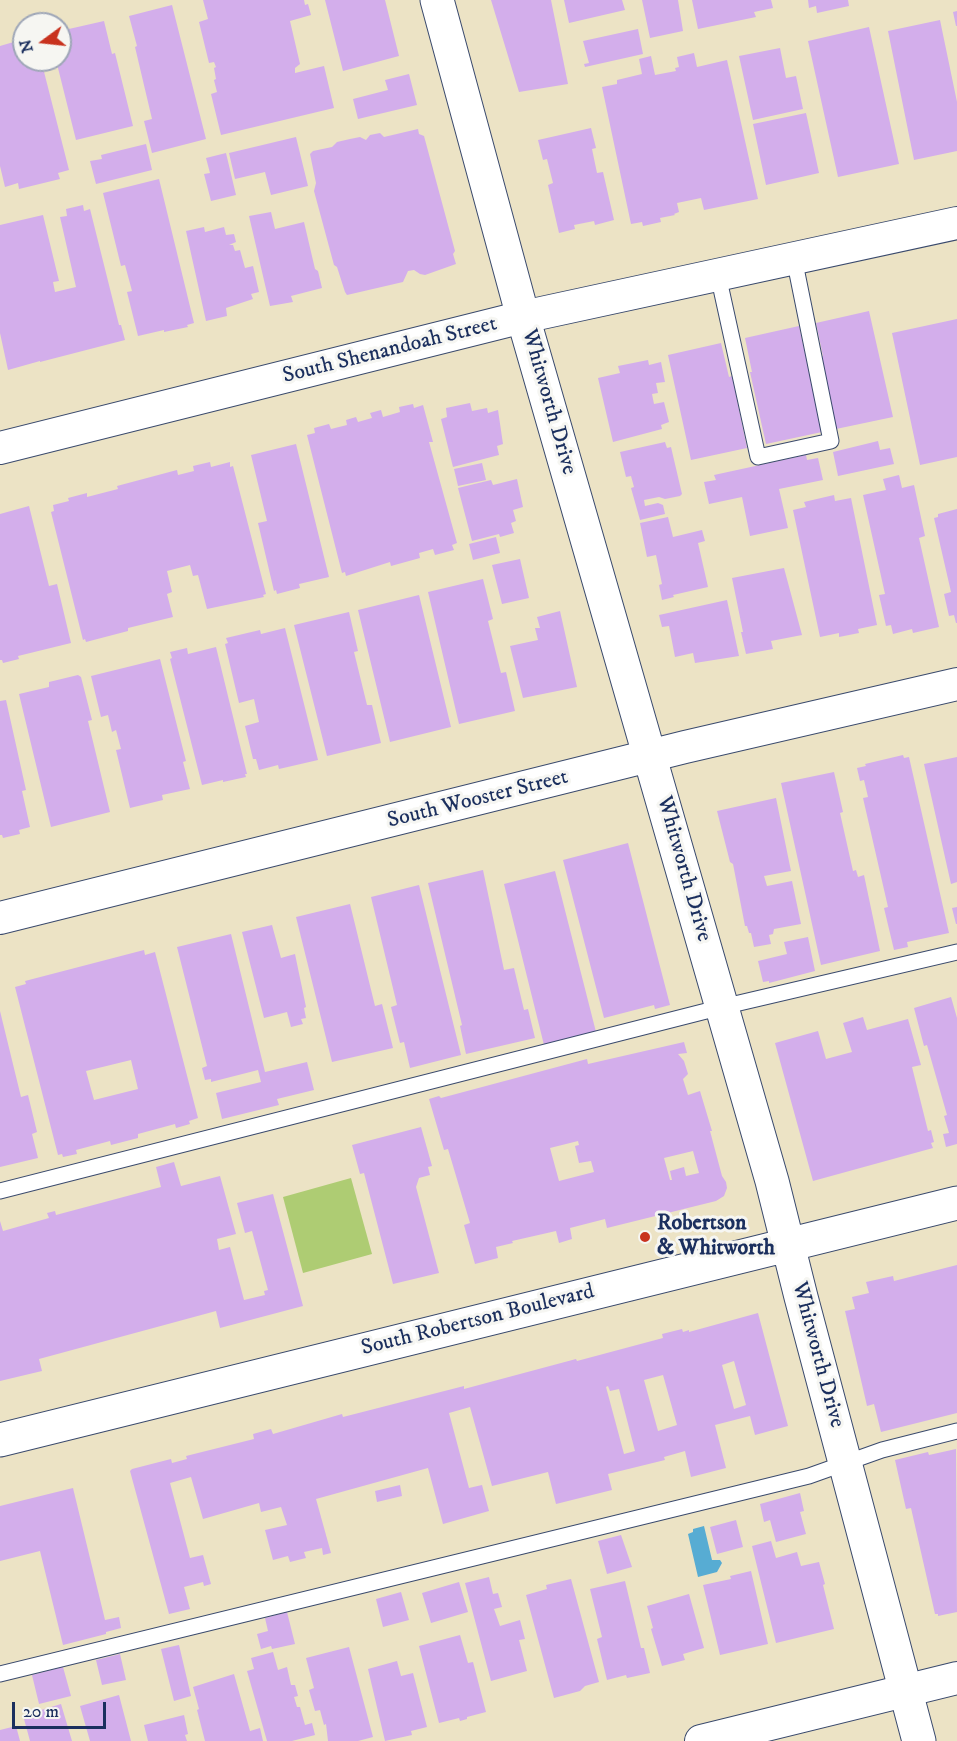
<!DOCTYPE html>
<style>
body{margin:0}
#map{position:relative;width:957px;height:1741px;overflow:hidden;background:#ece3c5;font-family:"IM FELL DW Pica",serif}
canvas{display:block}
.north{position:absolute;left:12px;top:12px;width:60px;height:60px;box-sizing:border-box;background:#f6f6f2;border:2px solid #9ea6b7;border-radius:50%;rotate:255deg;font-size:16px;font-weight:700;line-height:24px;text-align:center;color:#1b2f5e}
.north::after{content:'';display:block;margin:auto;width:21px;height:27px;background:#c8321e;clip-path:polygon(50% 0,100% 100%,50% 72%,0 100%)}
.scale{position:absolute;left:12px;top:1702px;width:94px;height:27px;box-sizing:border-box;border:3px solid #1b2f5e;border-top:0;padding-left:8px;font-size:18px;line-height:21px;white-space:nowrap;color:#1b2f5e;-webkit-text-stroke:4px #f6f6f2;paint-order:stroke}
</style>
<div id="map">
<canvas width="957" height="1741"></canvas>
<div class="north">N</div>
<div class="scale">20 m</div>
</div>
<script>
const ctx = document.querySelector('canvas').getContext('2d');
ctx.lineJoin = 'round';
function fill(path, color) { ctx.fillStyle = color; ctx.fill(path, 'evenodd'); }
function stroke(path, color, width, dash) { ctx.strokeStyle = color; ctx.lineWidth = width; ctx.lineCap = dash ? 'butt' : 'round'; ctx.setLineDash(dash || []); ctx.stroke(path); }
function label(font, color, halo, rows, align = 'center') {
  ctx.font = font + ' "IM FELL DW Pica",serif'; ctx.lineWidth = 6; ctx.setLineDash([]); ctx.textBaseline = 'middle'; ctx.strokeStyle = halo; ctx.fillStyle = color; for (const [text, x, y, turn = 0] of rows) {
    ctx.save(); ctx.translate(x, y); ctx.rotate((+turn || 0) * Math.PI / 180); ctx.textAlign = isNaN(turn) ? turn : align; if (halo) ctx.strokeText(text, 0, 0); ctx.fillText(text, 0, 0); ctx.restore();
  }
}
const green = new Path2D(`
 M351,1178L372,1254L303,1273L283,1197Z`);
const water = new Path2D(`
 M704,1526L712,1560H720L722,1563L717,1572L698,1577L688,1534L693,1532V1529Z`);
const building = new Path2D(`
 M203,0H304L305,5L308,4L311,15L290,21L300,64L295,68V73L324,66L334,108L221,135L211,94L217,92L214,80L216,79L214,68L216,67L214,62L209,63L199,22L208,19Z
 M325,0H385L399,56L343,71Z
 M491,0H551L568,84L519,92Z
 M564,0H622L625,10L569,23Z
 M642,0H678L683,31L650,38Z
 M692,0H771L773,8L754,12L756,17L698,29Z
 M808,0H848L849,6L817,13L816,6L809,8Z
 M172,5L206,139L152,153L144,121L152,119L135,47L137,46L129,16Z
 M957,11V26H956L953,12Z
 M940,20L957,102V151L914,160L888,31Z
 M104,21L112,54L115,53L133,126L76,140L56,60H60V31Z
 M869,27L899,164L838,177L808,41Z
 M638,29L643,54L585,67L584,64L589,63L583,41Z
 M17,41L18,45L24,43V60H41L69,170L58,173L60,179L19,189L18,183L5,187L0,166V46Z
 M780,48L786,78L796,76L803,109L753,120L739,56Z
 M694,53L697,67L727,60L758,199L704,210L701,198L677,203L679,212L674,214L675,215L660,218L661,222L643,226L642,222L631,224L602,87L617,84V80L642,74L639,59L651,56L655,75L676,71L675,68L679,67L677,57Z
 M409,74L417,105L358,119L353,99L388,90L385,80Z
 M806,113L819,173L766,185L753,124Z
 M591,128L596,148L592,149L597,173L603,172L614,220L595,225L594,221L574,225L575,229L559,233L548,185L553,183L547,159L543,160L538,140Z
 M418,129L419,134L424,136L455,251L453,254L456,264L425,275L420,274L414,270L408,271L403,282L347,295L345,292L337,267L334,265L314,191L316,183L310,154L313,151L332,147L337,142L350,139L360,137L366,140L370,135L380,133L384,137Z
 M296,137L308,186L271,195L265,172L235,179L229,153Z
 M146,144L152,170L96,184L90,161L102,159L101,155Z
 M226,153L236,195L211,201L204,174L210,173L206,158Z
 M159,179L194,323L187,325L188,327L164,332V330L138,336L127,292L132,291L125,265L121,266L103,193Z
 M83,205L84,211L90,209L119,325H121L125,340L40,362V361L8,370L0,333V225L43,215L59,281L53,282L55,292L76,287L60,217L67,216L66,209Z
 M271,212L275,229L304,222L315,269L318,271L322,288L291,296L293,302L270,306L249,216Z
 M204,227L205,232L224,227L226,235L234,234L236,242L229,245H233L235,251L240,250L245,268L253,266L259,292L251,294L253,299L226,308L227,316L206,321L186,231Z
 M869,311L893,417L836,429L820,357L823,356L816,323Z
 M957,319V457L920,465L892,333Z
 M799,326L822,432L766,444L750,372H752L745,338Z
 M721,343L729,377L732,376L747,448L691,460L668,355Z
 M648,360L649,365L661,362L665,382L656,383L658,393L652,394L654,404L664,402L669,422L661,425L662,429L613,442L598,378L620,373L618,366Z
 M470,403L472,411L487,408L488,413L498,410L503,444L497,446L499,455L453,467L441,419L447,417L446,408Z
 M413,404L414,408L423,405L433,442H429L457,543L452,545L454,550L435,555L433,549L419,553L420,558L391,566L390,562L346,576L345,572L342,573L307,435L315,433L314,428L329,424L331,429L347,425L346,420L356,417L358,422L372,418L370,413L381,410L383,417L400,412L399,407Z
 M878,441L880,450L890,448L894,464L838,476L833,452Z
 M665,442L667,448L671,447L682,494L680,496L665,499L659,497L644,500L645,506L658,503L663,505L665,514L640,520L631,488L634,487L631,476L626,477L620,452Z
 M296,444L329,577L299,584L300,588L277,594L276,590L274,591L258,523L267,521L251,455Z
 M806,455L807,460L818,458L823,480L779,489L788,528L750,536L742,497L709,504L704,482L716,480L714,475Z
 M210,462L211,467L230,462V467L233,466L266,594L263,595L264,597L207,609L198,575L193,576L190,565L167,571L172,592L167,594L173,617L128,628V631L86,642L85,639L83,640L51,512L54,511L53,505L69,501L68,498L87,493V497L118,489L117,486L177,470L178,475L194,471L193,466Z
 M482,463L486,480L458,486L454,469Z
 M899,475L902,488L914,485L925,536L919,538L939,627L913,633L912,629L893,634L891,625L886,626L879,595L885,594L863,495L886,490L883,479Z
 M517,479L523,507L513,510L516,521L511,523L514,533L500,537L499,534L472,541L458,488L491,480L493,485Z
 M834,495L835,501L851,498L877,625L858,629L859,633L839,637V633L820,637L793,510L806,507L804,502Z
 M29,506L49,586L57,584L71,643L18,656L19,659L3,663L2,660H0V514Z
 M957,509V623H956L954,615L949,616L944,594L951,592L934,518L938,517V514Z
 M668,517L673,537L702,530L705,541L698,543L708,587L673,595L674,597L662,600L659,585L662,584L656,555L647,557L640,523Z
 M496,537L500,553L473,560L469,544Z
 M520,559L529,598L502,604L492,565Z
 M784,568L802,635L771,641L773,649L746,654L741,632H743L732,578Z
 M483,579L493,619L488,621L501,673L506,672L515,711L459,724L428,592Z
 M419,595L451,727L390,742L358,610Z
 M727,600L739,656L695,663L693,653L675,657L669,626L662,627L659,615Z
 M560,611L577,687L523,698L510,646L538,640L535,628H540L537,617Z
 M349,612L358,651L354,652L367,705H372L381,743L327,756L294,625Z
 M285,628L318,760L279,769L278,765L259,770L256,759H253L245,726L259,722L254,699L239,703L225,644L228,643L226,638L260,630L261,634Z
 M216,647L247,774H245L246,777L223,782V780L202,785L170,659L172,658L170,652L187,648L188,654Z
 M160,659L186,761L183,762L190,789L162,795L163,800L130,808L116,750L121,749L116,730L112,732L108,715L101,717L91,676Z
 M78,675L81,677L92,720L88,721L110,812L51,827L19,694L49,687V682Z
 M6,700L26,790L22,791L30,827L19,830L20,834L3,838L2,835H0V701Z
 M903,755L904,758L909,757L949,933L907,942L908,947L894,950L884,908L888,907L863,798L868,797L864,780L860,781L857,768L866,766L865,764Z
 M957,757V882L951,884L924,764Z
 M834,772L843,812L840,813L853,871L856,870L858,877L864,875L880,951L821,965L781,783Z
 M776,798L791,871L764,876L767,886L792,881L801,924L774,929L773,934L769,935L771,944L754,947L751,933H749L747,926H745L733,864L730,862L717,811Z
 M628,843L670,1005L655,1009L654,1005L604,1018L563,860Z
 M483,870L504,970L514,968L524,1010L528,1009L535,1038L466,1054L460,1026L462,1025L428,883Z
 M555,871L596,1032L544,1045L504,884Z
 M419,885L461,1055L410,1068L404,1042L400,1043L391,1007L397,1005L371,897Z
 M350,904L375,1006L382,1004L393,1048L332,1062L296,917Z
 M957,907V924H956L952,908Z
 M272,925L281,958L295,954L306,1007L304,1008L306,1018L301,1019L303,1024L291,1027L287,1012L264,1018L242,932Z
 M231,934L265,1072L307,1062L314,1090L277,1099L279,1105L222,1119L216,1093L261,1082L258,1070L211,1082V1079L205,1080L202,1068L207,1066L177,947Z
 M808,937L815,971L769,983V981L763,982L758,961L787,954L784,942Z
 M144,950L145,955L155,952L198,1118L189,1121L190,1124L176,1128L175,1124L138,1134V1138L111,1145L110,1141L76,1150L77,1154L63,1157L62,1154L58,1155L15,987L26,984L25,981ZM131,1060L138,1089L94,1100L86,1071Z
 M951,997L957,1018V1144L946,1147L943,1134L949,1133L944,1116L947,1115L927,1045L924,1046L914,1008Z
 M0,1011L21,1097L28,1095L37,1132L32,1134L38,1158L0,1167Z
 M863,1017L867,1030L908,1019L921,1065L912,1067L928,1131L931,1130L934,1142L931,1143L933,1148L813,1181L775,1043L818,1031L826,1059L852,1052L843,1023Z
 M684,1042L687,1053L678,1054L684,1061L688,1074L683,1079L688,1095L700,1091L712,1131H710L722,1176L726,1182L727,1188L724,1196L716,1201L607,1228L605,1219L570,1228L572,1239L559,1243L556,1231L512,1241L513,1243L496,1247L498,1258L475,1264L464,1225L470,1223L448,1149L444,1150L429,1099L439,1096L441,1098L587,1059L588,1064ZM578,1141L579,1145L575,1146L579,1163L591,1161L594,1172L559,1181L550,1148ZM693,1151L699,1173L686,1176L684,1167L670,1171L672,1180H670L664,1158Z
 M421,1127L432,1166L428,1167L430,1175L419,1178L416,1187L439,1273L393,1284L364,1173L360,1174L352,1145Z
 M174,1162L181,1186L220,1176L236,1234L217,1239L219,1250L230,1247L244,1300L265,1295L264,1291L268,1290L252,1231L245,1233L237,1203L273,1194L303,1306L220,1328L216,1311L39,1359L42,1371L0,1381V1221L3,1231L49,1218L47,1213L55,1211L56,1215L161,1187L156,1167Z
 M957,1265V1413L881,1432L874,1404L867,1406L845,1311L855,1309L852,1297L869,1293L866,1282L893,1276L894,1281Z
 M758,1313L788,1426L755,1435L750,1416L715,1425L726,1468L691,1477L685,1451L664,1457L665,1460L608,1474L612,1490L556,1504L548,1472L492,1486L470,1407L449,1413L469,1488L482,1485L489,1511L443,1524L428,1468L316,1499L331,1553L323,1555L322,1548L304,1552L306,1558L290,1562L288,1556L273,1560L265,1530L287,1525L281,1507L261,1512L259,1503L203,1519L191,1477L170,1483L190,1558L203,1555L211,1584L204,1586L203,1582L184,1587L190,1609L169,1614L130,1471L132,1469L171,1459L172,1463L187,1459L186,1456L254,1439L253,1434L271,1429L273,1434L342,1414L343,1417L464,1386V1389L576,1359L577,1361L663,1338L662,1334L682,1329L683,1332L689,1330V1332ZM734,1361L746,1405L734,1409L722,1365ZM663,1375L677,1425L658,1431L644,1380ZM608,1386L610,1391L619,1389L635,1451L624,1454L606,1387Z
 M956,1449L957,1612L938,1616V1614H935L911,1508L906,1509L895,1460L928,1452L929,1455Z
 M400,1485L402,1496L377,1502L375,1491Z
 M73,1488L105,1620L119,1617L121,1628L106,1632V1634L63,1645L40,1551L0,1561V1506Z
 M800,1493L804,1511L800,1512L806,1534L776,1542L770,1520L764,1522L760,1504Z
 M736,1520L743,1547L717,1554L710,1527Z
 M621,1535L632,1567L607,1574L598,1541Z
 M771,1541L776,1558L797,1552L801,1566L819,1562L825,1584L823,1585L834,1629L776,1643L752,1546Z
 M751,1571L768,1644L720,1655L703,1585L731,1579L730,1576Z
 M489,1577L493,1594L498,1593L502,1607L494,1609L500,1626L520,1620L525,1639L519,1640L527,1671L491,1681L465,1583Z
 M571,1579L599,1682L585,1686L580,1691L554,1698L526,1595L547,1589L546,1585Z
 M625,1581L641,1648H644L650,1673L627,1678L626,1675L607,1680L597,1639L602,1637L590,1589Z
 M459,1582L468,1612L431,1623L422,1593Z
 M401,1592L409,1620L383,1627L376,1599Z
 M689,1594L704,1648L683,1654L685,1660L662,1666L651,1629L653,1628L647,1606Z
 M287,1612L295,1644L272,1649L271,1646L261,1649L257,1634L268,1631L265,1618Z
 M460,1635L468,1663L473,1662L486,1712L467,1717V1719L460,1721L459,1718L439,1723L419,1646Z
 M179,1645L191,1696L174,1701L161,1649Z
 M349,1647L373,1737L358,1741H328L326,1724L324,1725L320,1710L315,1711L309,1690L314,1688L306,1658Z
 M273,1652L278,1670L287,1667L291,1685H295L298,1696L294,1697L297,1707H300L305,1725L312,1723L315,1735L292,1741H267L247,1671L254,1669L251,1658Z
 M120,1654L126,1680L102,1685L96,1660Z
 M397,1661L401,1676L413,1673L427,1727L411,1731L412,1735L385,1741L368,1669Z
 M63,1667L71,1696L39,1704L32,1675Z
 M234,1674L250,1731L260,1728L263,1741H205L197,1710L199,1709L193,1687Z
 M119,1695L131,1741H90L80,1706Z
 M61,1704L72,1741H30L24,1719L42,1714L41,1710Z
 M184,1715L188,1734L185,1735L187,1741H148L144,1725Z
 M16,1726L20,1741H0V1730Z`);
const lane = new Path2D(`
 M718,275L758,457L831,441L794,258
 M0,1191L722,1007L957,952
 M0,1674L809,1476L882,1450L957,1431`);
const street = new Path2D(`
 M0,448L523,317L957,223
 M0,918L685,747L957,684
 M701,1741L957,1678`);
const secondary = new Path2D(`
 M437,0L523,317L772,1181L801,1297L919,1741
 M0,1440L957,1203`);
const markers = [
 [645,1237,6,"#c8321e"]
];
const streetNames = [
 ["South Shenandoah Street",390,351,-14],
 ["Whitworth Drive",548,402,74],
 ["South Wooster Street",478,800,-14],
 ["Whitworth Drive",683,869,74],
 ["South Robertson Boulevard",478,1321,-14],
 ["Whitworth Drive",817,1355,75]
];
const poiNames = [
 ["Robertson",657,1224],
 ["& Whitworth",657,1249]
];
fill(green, '#aecc73');
fill(water, '#57acd3');
fill(building, '#d3aeeb');
stroke(lane, '#3a4a6d', 17);
stroke(street, '#3a4a6d', 34);
stroke(secondary, '#3a4a6d', 35);
stroke(lane, '#fff', 15);
stroke(street, '#fff', 32);
stroke(secondary, '#fff', 33);
for (const [x, y, r, color] of markers) { const dot = new Path2D(); dot.arc(x, y, r, 0, 2 * Math.PI); ctx.fillStyle = color; ctx.fill(dot); stroke(dot, '#f6f6f2', 2); }
label('22px', '#1b2f5e', '#f6f6f2', streetNames);
label('bold 22px', '#1b2f5e', '#f6f6f2', poiNames, 'left');
</script>
